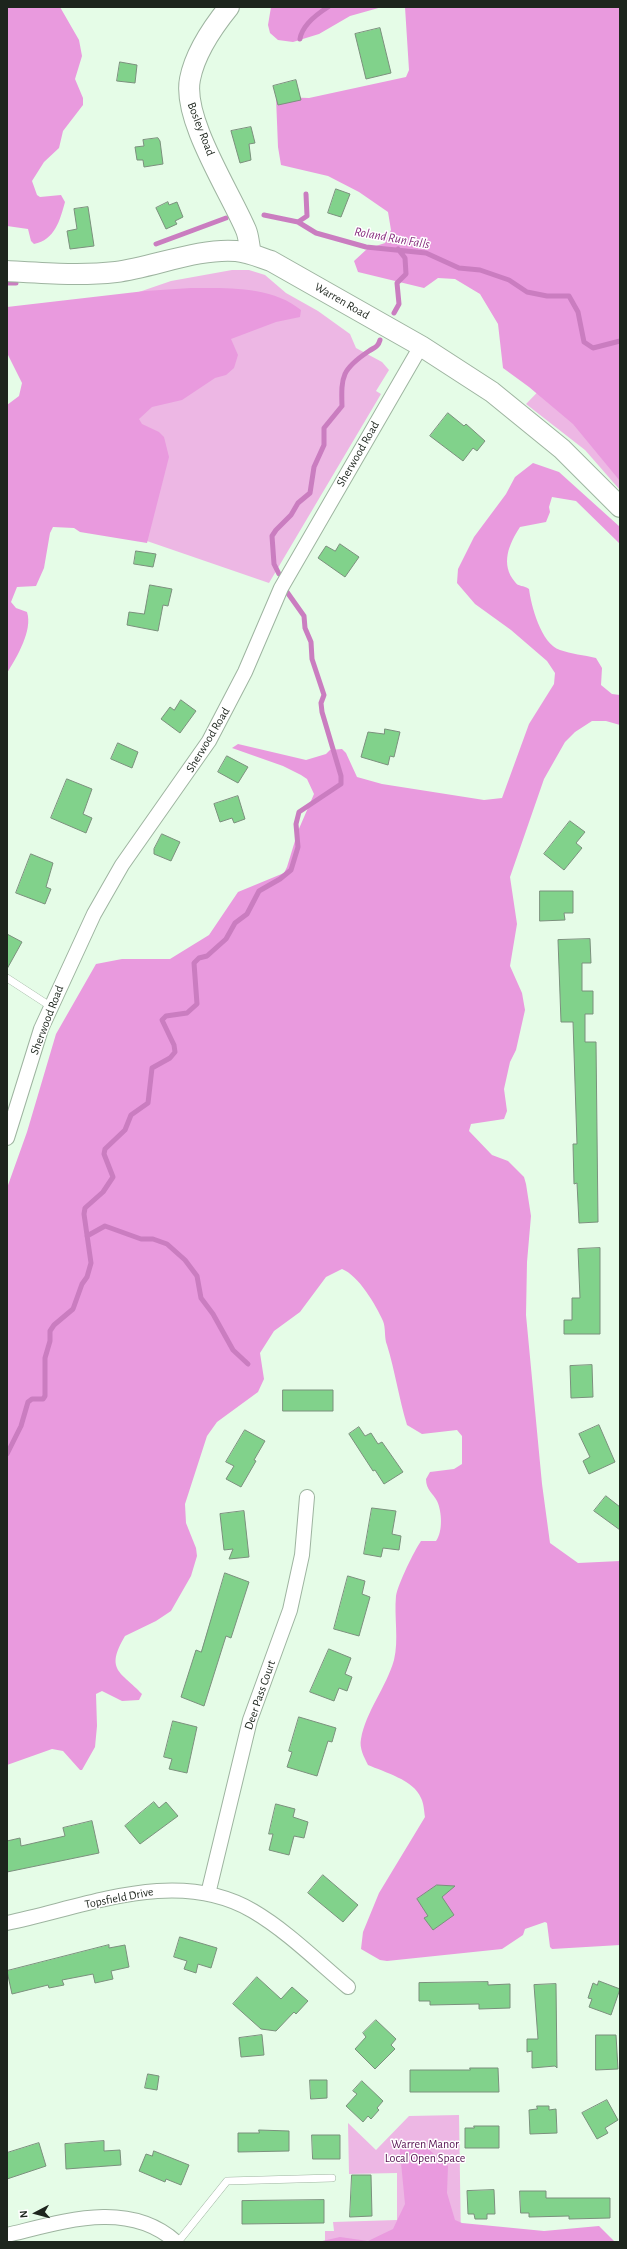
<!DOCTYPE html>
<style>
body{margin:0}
#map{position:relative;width:627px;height:2249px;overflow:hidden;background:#e5fce7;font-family:"Alegreya Sans",sans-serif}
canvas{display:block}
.frame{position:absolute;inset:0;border:8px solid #1d251d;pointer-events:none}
.north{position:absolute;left:16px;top:2193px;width:40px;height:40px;-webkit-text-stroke:3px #fff;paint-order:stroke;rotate:264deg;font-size:11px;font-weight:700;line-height:16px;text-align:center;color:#1d251d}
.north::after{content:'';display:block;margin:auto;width:14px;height:18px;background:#1d251d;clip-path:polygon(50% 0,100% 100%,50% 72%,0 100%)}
</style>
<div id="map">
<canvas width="627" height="2249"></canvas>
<div class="frame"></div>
<div class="north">N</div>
</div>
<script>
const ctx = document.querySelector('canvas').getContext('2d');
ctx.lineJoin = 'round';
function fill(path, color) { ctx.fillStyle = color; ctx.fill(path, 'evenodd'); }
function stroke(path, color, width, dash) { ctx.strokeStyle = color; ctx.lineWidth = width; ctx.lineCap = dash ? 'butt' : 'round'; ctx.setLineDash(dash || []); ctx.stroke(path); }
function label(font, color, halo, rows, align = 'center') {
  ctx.font = font + ' "Alegreya Sans",sans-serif'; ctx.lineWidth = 3; ctx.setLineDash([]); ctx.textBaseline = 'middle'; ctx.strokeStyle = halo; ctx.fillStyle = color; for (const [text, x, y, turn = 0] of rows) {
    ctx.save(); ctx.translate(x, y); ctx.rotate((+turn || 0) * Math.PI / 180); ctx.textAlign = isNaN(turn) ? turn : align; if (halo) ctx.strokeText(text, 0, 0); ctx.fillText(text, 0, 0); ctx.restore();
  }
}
const green = new Path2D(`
 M232,270H249L265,275L286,293L318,311L350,334L356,348L382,362L389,370L376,391L381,394L269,583L51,508L136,293L171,281Z
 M620,307V490L585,450L526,404Z
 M459,2115L461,2242H325V2231H334L333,2222L397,2220V2173L349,2174L348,2123L376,2150L409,2116Z`);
const forest = new Path2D(`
 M7,7H60L79,40L82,56L75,79L83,98V105L63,131L59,148L44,162L32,181L37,195L40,197L61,195L65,202C60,220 55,240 34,244L31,241L28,229L7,226Z
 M271,7H382L350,16L319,34L293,42L278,40L270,33L268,25Z
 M405,7H620V481L573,424L529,387L503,368L498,324L480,294L455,279L438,278L424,288L358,272L354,261L367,249L385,243L387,239L391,230L388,212L359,192L328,176L281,165L278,147L276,97L309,98L406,77L409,70Z
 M191,288C227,288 272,286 301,310L300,317L276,322L231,339L238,355L234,368L226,375L215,378L182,400L152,407L139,419L142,424L159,432L164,437L169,457L147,543L80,532L74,528L53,527L50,533L44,568L36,586L17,587L11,602L16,608L27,612C33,630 17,657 7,673V405L19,396L22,383L7,353V307L145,291Z
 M533,463L559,472L620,527V544L576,501L552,497L549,507L550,512L546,522L520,527C509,544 500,564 515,582C518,587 524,585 529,589C531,605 541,644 560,650C571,654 584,655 596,658L602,668L601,685L612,694L620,695V725L606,721H592L575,732L565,742L544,779L510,877L517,924L510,966L522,993L525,1010L516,1050L510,1062L504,1089L507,1111L504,1119L471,1124L469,1131L492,1155L508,1161L524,1177L526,1184L531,1216L527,1262L526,1315L542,1484L550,1543L578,1563L620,1561V1945L552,1949L550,1947L547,1923L545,1922L525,1929L523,1935L502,1949L387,1961L380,1960L361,1949L363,1932L379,1893L425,1817C424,1811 424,1804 421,1798C414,1780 384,1772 368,1765C364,1757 359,1748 361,1739C366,1711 386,1688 394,1660C399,1640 394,1617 396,1596C398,1584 414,1551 421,1541H436C443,1532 442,1511 437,1501C433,1493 426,1490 426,1479L430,1472L454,1469L462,1464V1436L457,1430L422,1434L407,1425C399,1399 395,1371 387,1345C384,1338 386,1328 383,1321C376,1305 358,1275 342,1269L326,1277L300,1312L274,1331L260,1353L264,1379L258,1392L217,1422L207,1436L185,1504L186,1523L196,1548L197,1556L191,1576L171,1611L156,1621L125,1636C104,1671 122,1672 142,1694L139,1700L122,1701L102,1691L96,1694L97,1726L95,1747L82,1770H80L63,1751L52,1749L7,1765V1188L27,1132L56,1034L96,964L122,959H170L209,935L238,892L284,873L287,867L298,831L314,794L307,779L301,775L283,766L232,748L238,744L306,760L326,754L330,750L342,749L346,753L357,777L382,784L484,800L502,798L529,724L554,684L555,673L547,661L511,630L475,604L457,583L458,569L474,537L506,494L515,477Z
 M399,2142L427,2148L448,2166L447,2193L455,2220L462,2223L544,2231L599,2226L615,2242H318L340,2237L368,2241L393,2229L405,2204Z`);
const stream = new Path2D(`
 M300,39C302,25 317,14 328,7
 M264,215L298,222L316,233L366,247L426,253L459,268L480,270L509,280L527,292L547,296H569L578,312L584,342L593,348L620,341
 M298,222L307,216L306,194
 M156,244L226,218
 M7,283H16
 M394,313L399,304L397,283L406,274L405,258L398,249
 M279,574L274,564L272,536L276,530L291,515L298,503L310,493L314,467L324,445V428L342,406C341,376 342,369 369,351C375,347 378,347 380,340
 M87,1236L105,1226L141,1239H153L167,1244L185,1260L197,1276L201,1298L213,1314L233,1350L248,1364
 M7,1454L21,1426L28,1402L32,1399H43L45,1396V1358L50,1341V1331L54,1325L73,1309L82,1284L87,1277L91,1263L84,1214L85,1208L103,1192L113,1177L104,1154L105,1149L125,1130L131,1115L148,1103L152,1068L170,1058L175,1052L174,1045L162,1020L166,1016L187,1013L197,1004L194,963L199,958L207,956L226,939L235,923L247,914L259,891L280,879L291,870L298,847L296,824L299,812L341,784V776L322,712L321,703L324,695L312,659L311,642L305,628L304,616L287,592`);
const building = new Path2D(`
 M380,28L391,73L366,79L355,34Z
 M120,62L137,65L135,83L117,81Z
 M296,80L301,100L278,105L273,86Z
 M251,127L255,143L249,144L251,160L240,163L231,131Z
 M158,138L160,141L163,164L144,167L143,160H137L135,147L144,146L143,140Z
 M336,189L350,194L341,217L328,213Z
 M168,202L169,205L177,202L183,217L175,221L177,224L166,229L156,208Z
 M88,207L94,246L70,249L67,231L77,229L74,209Z
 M448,413L464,426L466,424L485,441L477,451L473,448L463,461L430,436Z
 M340,544L359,557L345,577L318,558L326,546L335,551Z
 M136,551L156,554L153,567L134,564Z
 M150,585L172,589L168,606L163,605L158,631L127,625L129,612L144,614Z
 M181,700L196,711L180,733L161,719L170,707L174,710Z
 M385,729L400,732L394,757L390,756L388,765L361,757L368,732L384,734Z
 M118,743L138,752L132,768L111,759Z
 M227,756L248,767L238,783L218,772Z
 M67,779L92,789L83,814L92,818L86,833L51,818Z
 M238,796L245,819L234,823L232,818L220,822L214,804Z
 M570,821L585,832L576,843L582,848L564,870L544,854Z
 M162,834L180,842L171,861L154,854V849Z
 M31,854L53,863L46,887L51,889L45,904L16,893Z
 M540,891H573V913H564L565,920L540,921Z
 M7,934L22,942L7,969Z
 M590,939L591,963H582V991H593V1014H585V1042H596L598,1222L579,1223L577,1183L574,1184L573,1144H577L573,1022H561L558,940Z
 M600,1248V1334H564V1320H572V1298H580L578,1249Z
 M592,1365L593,1397L571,1398L570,1366Z
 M283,1390H333V1411H283Z
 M599,1425L615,1462L589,1474L583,1461L590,1457L579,1434Z
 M359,1427L365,1436L371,1433L378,1444L382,1442L403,1472L384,1484L375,1470L373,1471L349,1434Z
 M245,1430L265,1441L254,1460L256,1461L241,1487L226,1479L234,1466L226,1462Z
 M606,1496L620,1507V1530L594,1511Z
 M372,1508L396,1511L392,1534L401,1536L399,1550L383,1548L381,1557L364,1554Z
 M244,1511L249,1557L229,1559L233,1549L224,1550L220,1514Z
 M225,1573L249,1582L231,1638L226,1636L204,1706L181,1697L196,1650L201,1652Z
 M348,1576L365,1581L362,1594L370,1597L359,1636L334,1629Z
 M329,1649L351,1658L345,1674L352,1677L347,1691L339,1688L334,1701L310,1692Z
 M299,1717L336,1728L332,1742L328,1741L317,1776L287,1767L292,1752L289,1751Z
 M173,1721L197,1727L187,1773L169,1769L172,1759L164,1757Z
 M154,1802L159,1808L166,1802L178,1816L140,1844L125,1826Z
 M276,1804L295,1809L293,1817L308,1822L304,1838L294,1836L289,1855L269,1850L273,1834H269Z
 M92,1821L99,1853L7,1872V1841L20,1838L21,1846L65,1836L63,1828Z
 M323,1875L358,1905L343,1922L308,1893Z
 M437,1885L455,1886L442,1897L454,1915L433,1930L424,1918L428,1916L417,1899Z
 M180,1937L217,1948L211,1968L198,1964L196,1973L184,1969L187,1961L174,1957Z
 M109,1945V1948L125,1945L129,1967L111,1971L113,1979L95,1983L93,1974L62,1980L64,1985L49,1988L48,1985L12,1994L7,1971Z
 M257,1977L281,1999L292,1987L308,2001L296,2014L294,2012L276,2031L261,2029L233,2004Z
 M599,1981L620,1989L611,2015L589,2007L592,1999L588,1998L593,1983L597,1985Z
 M488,1982V1985L510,1984V2008L479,2009V2004L430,2005V2001H419V1983Z
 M556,1984L557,2068L555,2066L532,2068V2051L527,2052V2039H538L534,1985Z
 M376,2020L396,2039L391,2045L395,2049L375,2069L355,2049L366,2037L363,2033Z
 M262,2035L264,2055L241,2057L239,2038Z
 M596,2035H616L618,2069L596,2070Z
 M470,2068H498L499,2092H410V2070H470Z
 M148,2074L159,2076L157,2090L145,2088Z
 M310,2080H327V2098L311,2099Z
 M362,2081L383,2101L377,2108L379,2110L371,2119L368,2116L363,2122L346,2106L357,2094L353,2091Z
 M607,2100L618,2120L605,2128L608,2133L597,2139L582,2113Z
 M537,2106H549V2110L556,2109L557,2133L530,2134L529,2110L537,2109Z
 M474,2126H499V2148H465V2128H474Z
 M259,2130L289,2131V2151L238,2152V2133H259Z
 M312,2135H340V2159H313Z
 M104,2141V2151L120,2150L121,2165L66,2169L65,2144Z
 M39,2143L46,2166L7,2179V2153Z
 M154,2151L189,2165L181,2185L166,2179L165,2182L139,2171L146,2154L152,2156Z
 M352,2175H371L372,2216L350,2217Z
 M494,2190L495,2214H487V2219H475L474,2214H468L467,2191Z
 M520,2191H546V2198H610V2218L569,2219V2216L529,2217V2213H521Z
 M324,2200V2223L242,2224V2201Z`);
const lane = new Path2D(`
 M7,978L50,1006
 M178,2242L227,2181L332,2178`);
const street = new Path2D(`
 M7,1138L41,1029L94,914L122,865L209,741L245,672L281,588L421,346
 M208,1894L250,1720L290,1610L302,1555L307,1497
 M7,1923C86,1907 176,1866 253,1911C287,1931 317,1961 348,1987
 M7,2235C62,2222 128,2199 176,2242`);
const secondary = new Path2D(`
 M229,7C212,28 195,53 190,79C182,119 230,192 246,230C249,237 249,246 251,254
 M7,271C43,273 80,276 116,272C154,267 198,248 236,251C248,252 259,257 271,261L421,346L492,392L562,449L620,507`);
const streetNames = [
 ["Bosley Road",201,129,69],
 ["Warren Road",342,301,30],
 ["Sherwood Road",358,454,-60],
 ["Sherwood Road",208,740,-59],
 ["Sherwood Road",47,1020,-69],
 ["Deer Pass Court",260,1695,-71],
 ["Topsfield Drive",119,1898,-11]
];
const parkNames = [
 ["Warren Manor",425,2144],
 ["Local Open Space",425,2158]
];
const waterNames = [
 ["Roland Run Falls",392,238,10]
];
fill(green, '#edb7e4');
fill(forest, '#e99ade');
stroke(stream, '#ca7dc0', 5);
fill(building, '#81d28b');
stroke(building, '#7b907d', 1);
stroke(lane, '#9eb4a0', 8);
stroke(street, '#9eb4a0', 16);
stroke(secondary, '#9eb4a0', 22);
stroke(lane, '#fff', 7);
stroke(street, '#fff', 14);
stroke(secondary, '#fff', 20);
label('12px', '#1d251d', '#fff', streetNames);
label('12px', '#571251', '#fff', parkNames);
label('italic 13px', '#852b7c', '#fff', waterNames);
</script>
